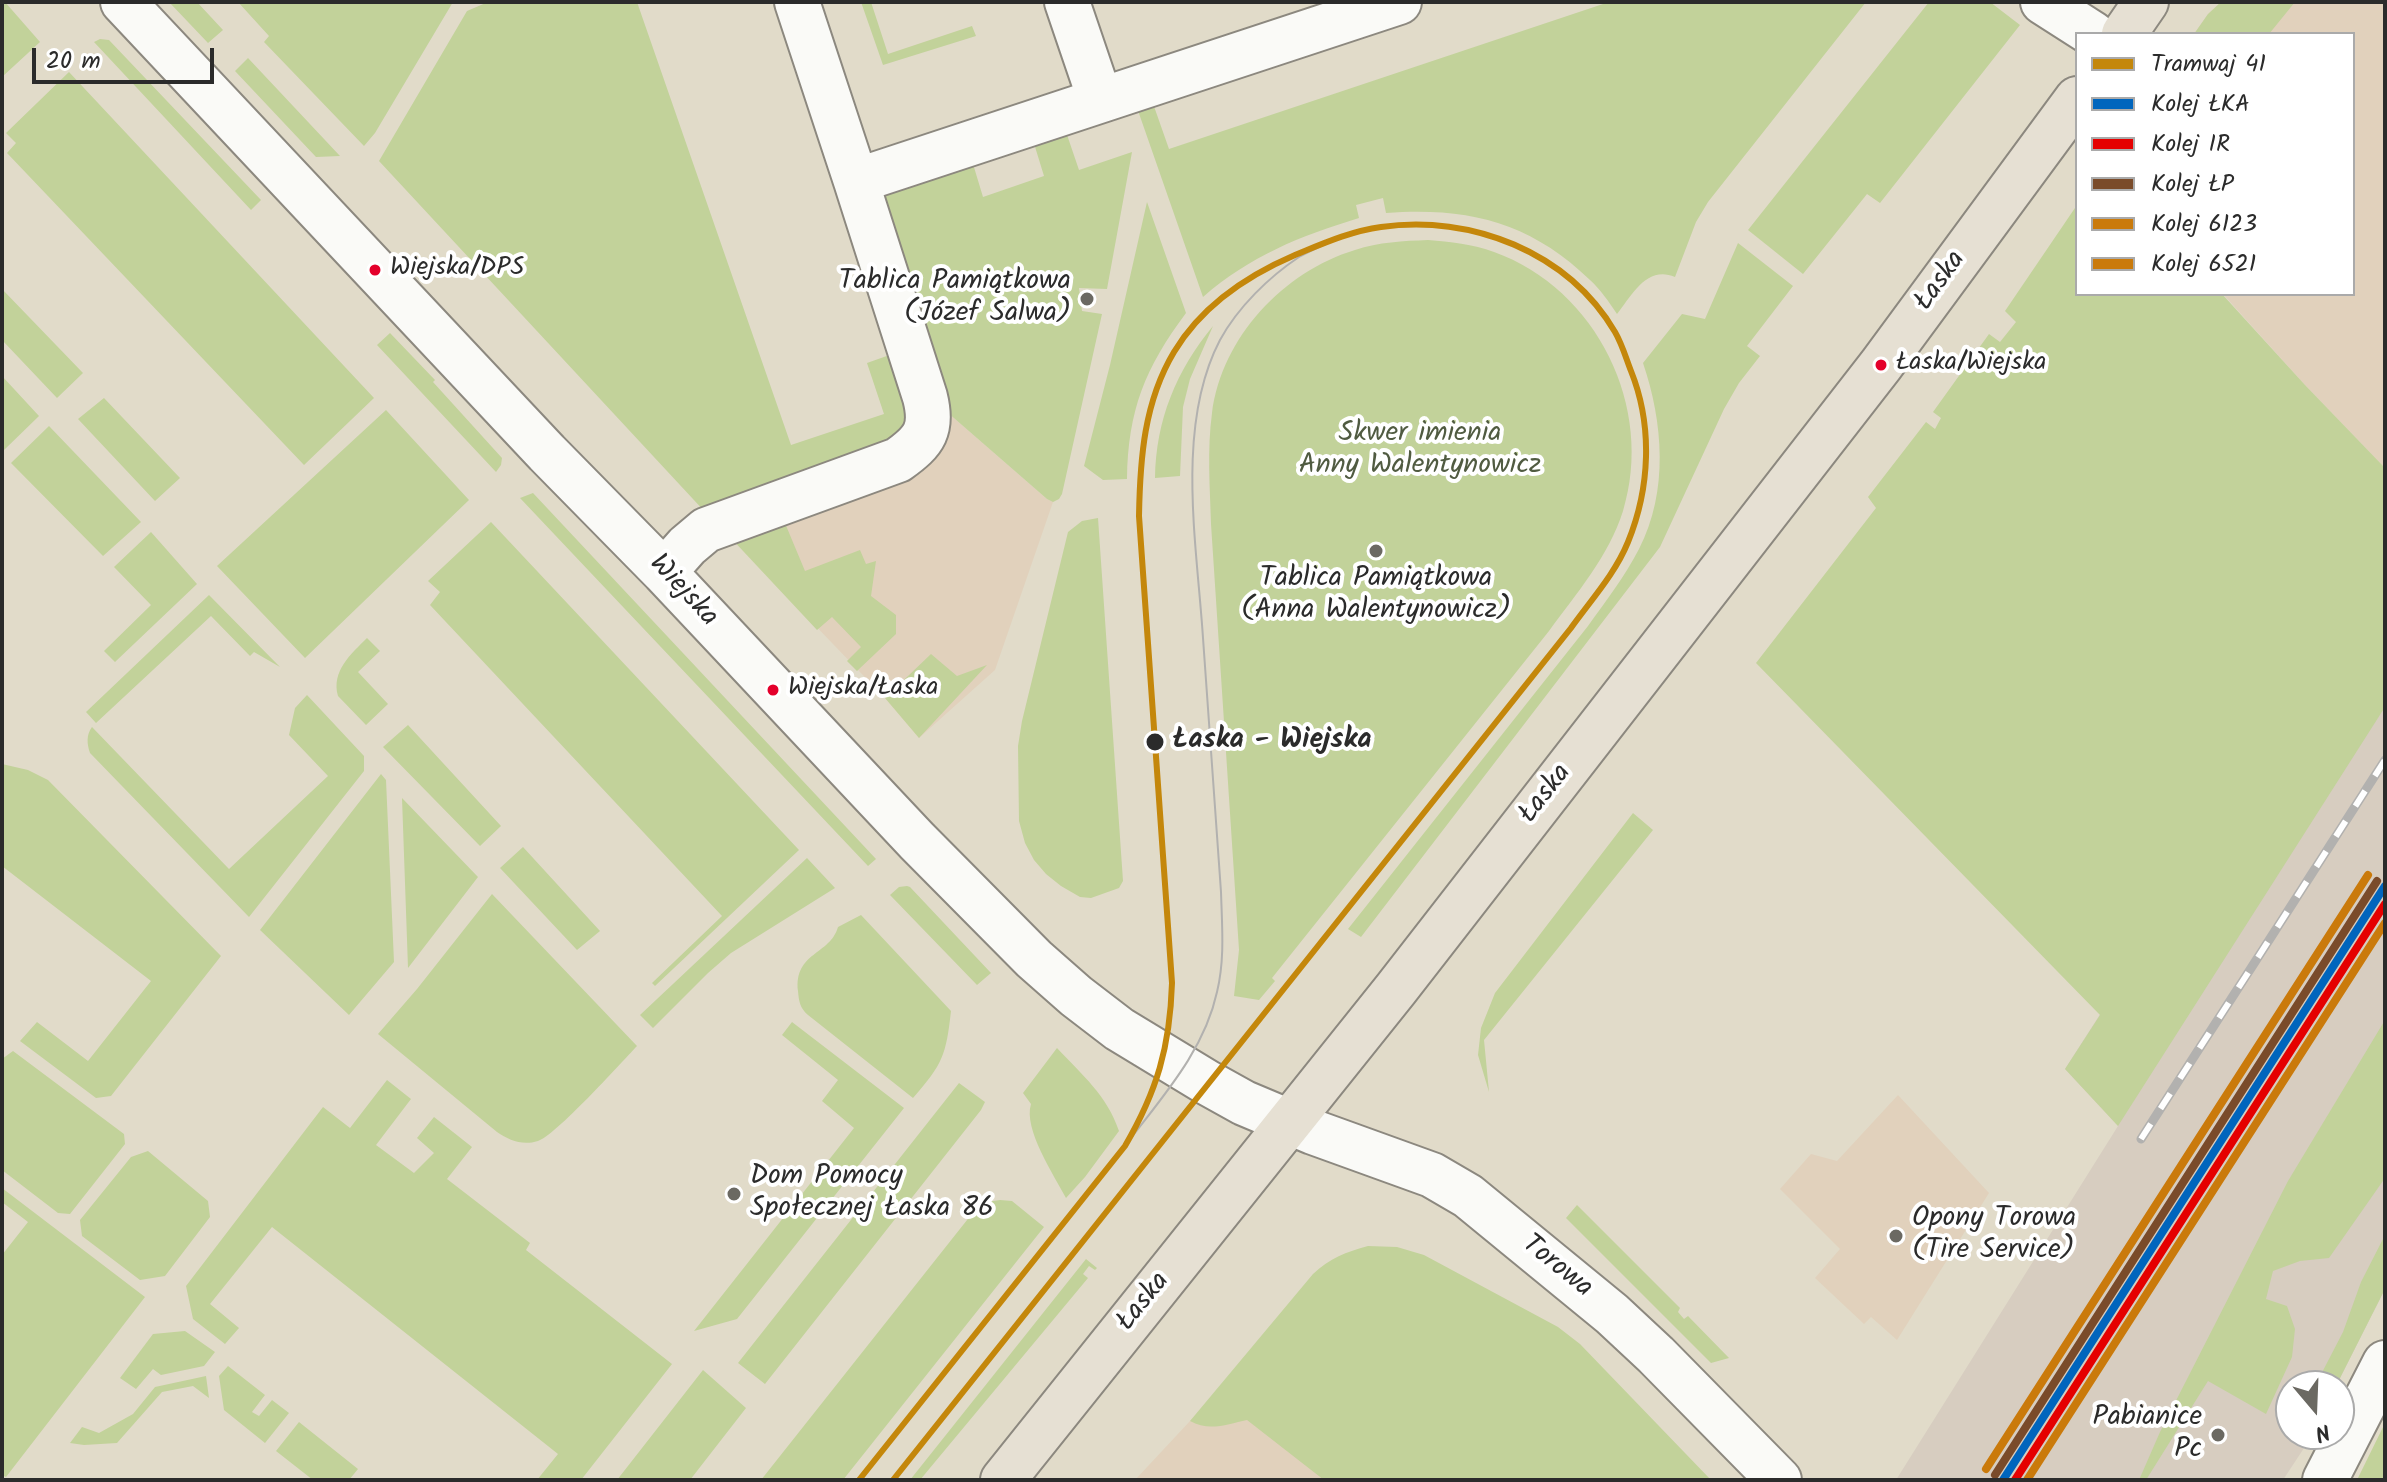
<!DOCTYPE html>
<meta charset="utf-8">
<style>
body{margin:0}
#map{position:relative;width:2387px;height:1482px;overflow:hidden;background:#e1dbc9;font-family:Kalam,sans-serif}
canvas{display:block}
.frame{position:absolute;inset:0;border:4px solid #2b2b2b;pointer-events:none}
.legend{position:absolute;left:2075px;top:32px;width:280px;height:264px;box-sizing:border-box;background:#fff;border:2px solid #aaa;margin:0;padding:10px 14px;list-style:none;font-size:24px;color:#2b2b2b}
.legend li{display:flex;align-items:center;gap:16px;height:40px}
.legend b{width:40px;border:2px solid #aaa}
.north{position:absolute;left:2275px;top:1370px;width:80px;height:80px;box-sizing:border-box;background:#fff;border:2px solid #aaa;border-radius:50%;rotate:161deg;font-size:22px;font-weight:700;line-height:32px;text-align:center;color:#2b2b2b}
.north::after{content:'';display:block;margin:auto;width:28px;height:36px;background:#6b6962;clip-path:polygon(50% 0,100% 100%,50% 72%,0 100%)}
.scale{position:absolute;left:32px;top:48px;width:182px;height:36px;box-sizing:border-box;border:4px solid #2b2b2b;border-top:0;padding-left:10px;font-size:24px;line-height:28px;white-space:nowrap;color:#2b2b2b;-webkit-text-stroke:6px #fff;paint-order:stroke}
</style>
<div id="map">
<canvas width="2387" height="1482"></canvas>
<div class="frame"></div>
<ul class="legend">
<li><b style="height:10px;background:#c4870b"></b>Tramwaj 41</li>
<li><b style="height:10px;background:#0065bd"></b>Kolej ŁKA</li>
<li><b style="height:10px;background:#e50000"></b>Kolej IR</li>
<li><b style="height:10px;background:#7a4b2a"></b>Kolej ŁP</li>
<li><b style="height:10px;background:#ca7a0b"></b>Kolej 6123</li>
<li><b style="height:10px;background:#ca7a0b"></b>Kolej 6521</li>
</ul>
<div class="north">N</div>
<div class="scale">20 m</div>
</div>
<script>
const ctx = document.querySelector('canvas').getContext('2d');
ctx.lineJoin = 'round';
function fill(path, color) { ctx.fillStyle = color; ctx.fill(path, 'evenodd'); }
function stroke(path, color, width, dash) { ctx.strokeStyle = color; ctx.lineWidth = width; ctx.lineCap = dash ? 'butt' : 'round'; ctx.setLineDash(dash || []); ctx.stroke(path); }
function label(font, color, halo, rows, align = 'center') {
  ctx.font = font + ' Kalam,sans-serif'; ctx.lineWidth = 8; ctx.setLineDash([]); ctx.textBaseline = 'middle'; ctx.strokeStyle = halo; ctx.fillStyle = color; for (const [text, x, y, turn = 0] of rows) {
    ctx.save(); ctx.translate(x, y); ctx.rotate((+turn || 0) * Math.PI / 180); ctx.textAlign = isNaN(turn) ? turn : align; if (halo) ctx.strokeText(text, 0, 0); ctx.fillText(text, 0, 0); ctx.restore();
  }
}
const built = new Path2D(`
 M2221,2H2385V468L2305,385L2223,294H2353V34H2194L2208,14Z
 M947,412L1047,499L1053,502L995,670L919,738L885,698L729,536Z
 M1898,1095L1989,1193L1897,1340L1871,1317L1864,1324L1815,1278L1840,1249L1780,1189L1811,1154L1837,1161Z
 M1218,1391L1328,1480H1135Z`);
const industrial = new Path2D(`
 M2385,569V1289L2336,1386H2291V1434H2312L2306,1445L2283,1480H1896L2118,1126L2065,1069Z`);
const green = new Path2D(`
 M2,2H5L40,42L2,77Z
 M169,2H197L223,30L208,43Z
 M238,2H453L375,133L364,146L264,42L269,36Z
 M488,2H637L791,445L884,414L867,363L898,352L912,395L902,442L706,513L379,161L467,11Z
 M861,2H871L888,54L972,26L976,36L883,65Z
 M1609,2H1866L1708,202L1696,222L1675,277C1647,265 1632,295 1617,314C1609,302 1600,289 1590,280C1530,222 1468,207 1386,213L1383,198L1356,205L1359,218C1300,236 1250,256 1203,297L1135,102L1150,95L1169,149Z
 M1929,2H1990L2020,25L1880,203L1867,194L1803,274L1748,230Z
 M2221,2H2295L2269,34H2194L2208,14Z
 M100,39L109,40L261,200L251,210L94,42Z
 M248,58L340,156L316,157L235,71Z
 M69,72L374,398L304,465L7,153L16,143L6,133Z
 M1064,126L1079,170L1132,152L1107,289L1079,288L1082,311L1102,314L1062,494L1059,499L1053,502L1047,499L947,412L879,190L970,154L983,197L1044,176L1032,137Z
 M1147,202L1186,313C1145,368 1128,410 1127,479L1103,480L1084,466L1110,365Z
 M2077,205V294H2222L2305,385L2385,468V707L2118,1126L2065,1069L2100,1015L1756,663L1876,508L1868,497L1926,422L1935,429L1941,418L1933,412L1989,334L2000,342L2016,322L2005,311Z
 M1428,240C1450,242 1473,244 1494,252C1597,289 1655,408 1623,511C1609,556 1576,594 1549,631L1272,978L1275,981L1259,1000L1234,996L1239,950L1211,524C1210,487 1207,450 1212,413C1222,337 1283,272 1355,250C1379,242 1403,241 1428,240Z
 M1738,243L1793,286L1747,346L1760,356L1739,383L1724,409L1660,547L1361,937L1348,929L1588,626C1606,601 1625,576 1639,549C1669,491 1663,422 1643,363L1682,314L1705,319Z
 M2,289L83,373L57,398L2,340Z
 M1213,326L1190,379L1183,407L1180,476L1155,478C1156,420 1176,371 1213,326Z
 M390,333L435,380L433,382L502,458L501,465L496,472L377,345Z
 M2,376L39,416L2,452Z
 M104,398L180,478L155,501L78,419Z
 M386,410L469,500L305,658L217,566Z
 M49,426L141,522L103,556L11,463Z
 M533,493L876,859L868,866L520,498Z
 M782,516L805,571L860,550L866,564L876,561L871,596L896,615V634L857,671L847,661L861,647L832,617L817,630L729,536Z
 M1098,518L1123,881L1119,888L1091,898L1080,897L1061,886L1046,874L1034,860L1025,843L1019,821L1018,746L1022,721L1068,532L1082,521Z
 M491,522L799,850L655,986L652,983L722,916L430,605L440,592L428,581Z
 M151,532L197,584L115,662L104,651L151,605L114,567Z
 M209,595L280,667L254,652L250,656L211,616L96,723L86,712Z
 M367,638L380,651L358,672L388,704L366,725L338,696C331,671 351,654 367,638Z
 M931,654L957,676L987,665L919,738L885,698Z
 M307,695L364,756V771L249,917L90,753C87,744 86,735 92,727L229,869L328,776L289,735L295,708Z
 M408,725L501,826L480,846L383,747Z
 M2,764L28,770L48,780L221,956L111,1096L96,1098L20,1041L37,1022L88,1061L151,981L2,866Z
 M381,774L386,780L394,962L349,1015L260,930Z
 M402,798L478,877L408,968Z
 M1633,813L1653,830L1484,1040L1489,1092L1478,1055L1481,1028L1495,993Z
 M523,847L600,931L577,950L500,868Z
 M807,858L835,888L731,953L708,973L653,1028L640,1015Z
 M907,886L910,887L991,973L977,985L890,895L899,887Z
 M492,894L637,1046C620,1064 555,1136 538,1141C522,1146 509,1140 497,1132L378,1034L417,989Z
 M861,915L951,1011C946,1055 943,1064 913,1098L808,1015C800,1008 799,1002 798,991C794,952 830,955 838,927Z
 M2385,1020V1178L2329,1258L2300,1261L2273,1271L2266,1299L2287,1306L2295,1329L2292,1357L2266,1414L2208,1381L2146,1480H2139L2160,1432L2288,1181Z
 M792,1022L904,1108L737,1319L694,1331L854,1128L822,1101L838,1080L782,1035Z
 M1057,1048C1082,1075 1107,1095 1119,1131L1085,1177L1066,1198C1054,1175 1023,1129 1031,1104L1023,1093Z
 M13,1051L124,1134L125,1144L70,1214L58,1213L2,1170V1059Z
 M387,1080L411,1099L376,1145L414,1173L434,1153L417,1138L434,1117L472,1147L447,1179L530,1243L526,1250L672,1364L581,1480H537L558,1454L272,1227L210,1304L239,1328L225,1344L193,1319L186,1286L323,1107L350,1128Z
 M959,1083L985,1102L981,1110L765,1384L738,1363Z
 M148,1151L208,1201L210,1217L165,1276L140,1280L82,1236L80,1220L131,1157Z
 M2,1188L145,1297L6,1477L2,1475V1255L28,1222L2,1202Z
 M1000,1200L1012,1201L1044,1227L843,1480H761L971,1215L987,1202Z
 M1577,1205L1680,1308L1678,1312L1684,1319L1688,1316L1729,1358L1711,1363L1566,1218Z
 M2385,1235V1289L2336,1386H2315L2343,1332L2361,1282Z
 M1368,1246L1397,1247L1424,1255L1558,1327L1580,1344L1711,1480H1324L1247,1420C1228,1424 1209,1432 1190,1421L1313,1274C1330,1258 1346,1252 1368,1246Z
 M1086,1259L1097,1268L1095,1270L1089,1266L1083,1274L1088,1278L920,1480H910Z
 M185,1331L215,1352L204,1366L161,1375L153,1369L136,1389L120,1378L153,1334Z
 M228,1366L265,1395L252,1412L259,1416L272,1400L289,1413L265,1443L224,1410L219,1376Z
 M703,1370L746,1408L690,1480H617Z
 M206,1376L209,1398L193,1386L162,1392L117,1443L84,1445L70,1443L82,1427L99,1433L133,1414L155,1387Z
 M299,1422L358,1469L349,1480H313L276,1451Z
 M2385,1423V1480H2357Z`);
const minor = new Path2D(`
 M123,2L547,453L664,572L917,841L1034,959L1076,996L1119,1029L1208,1083L1244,1103L1313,1132L1432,1175L1468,1196L1612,1314L1656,1355L1779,1480
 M797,2L856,181L1399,2
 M1067,2L1100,99
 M2043,2L2093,34
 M664,572L687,546L706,530L898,460C925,441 933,429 925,397L856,181
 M2325,1480L2385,1363`);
const major = new Path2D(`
 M2124,34L2146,2
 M1003,1480L1396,989L1881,365L2077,99`);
const tram = new Path2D(`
 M1125,1146C1161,1098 1204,1052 1217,992C1225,959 1222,926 1221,892C1215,808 1209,723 1203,638C1197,545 1175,426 1220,340C1238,307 1269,277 1299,257C1313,249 1329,243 1343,236`);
const rail = new Path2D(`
 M2141,1139L2385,760`);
const rail1 = new Path2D(`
 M2003,1480L2385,886`);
const rail2 = new Path2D(`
 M2015,1480L2385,904`);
const rail3 = new Path2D(`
 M1995,1475L2377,881`);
const rail4 = new Path2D(`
 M2027,1480L2385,923`);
const rail5 = new Path2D(`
 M1986,1469L2368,875`);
const tram1 = new Path2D(`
 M859,1480L1125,1146C1157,1091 1170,1047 1172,983L1139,516C1140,459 1144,402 1174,352C1201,307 1246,276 1295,255C1322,244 1351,231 1381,227C1471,214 1568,252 1615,332C1622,344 1626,358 1631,371C1653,426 1650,488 1628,542C1615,574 1591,600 1571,628L893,1480`);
const markers = [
 [375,270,7,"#e4002b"],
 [1087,299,8,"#6b6962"],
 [1881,365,7,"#e4002b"],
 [1376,551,8,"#6b6962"],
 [773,690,7,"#e4002b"],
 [1155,742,10,"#2b2b2b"],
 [734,1194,8,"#6b6962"],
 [1896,1236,8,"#6b6962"],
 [2218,1435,8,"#6b6962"]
];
const busNames = [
 ["Wiejska/DPS",390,270],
 ["Łaska/Wiejska",1896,365],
 ["Wiejska/Łaska",788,690]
];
const streetNames = [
 ["Łaska",1942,282,-54],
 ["Wiejska",682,592,47],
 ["Łaska",1547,795,-52],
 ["Torowa",1556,1268,39],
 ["Łaska",1145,1303,-51]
];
const poiNames = [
 ["Tablica Pamiątkowa",1071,283],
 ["(Józef Salwa)",1071,315],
 ["Tablica Pamiątkowa",1376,580,"center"],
 ["(Anna Walentynowicz)",1376,612,"center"],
 ["Dom Pomocy",750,1178,"left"],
 ["Społecznej Łaska 86",750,1210,"left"],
 ["Opony Torowa",1912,1220,"left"],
 ["(Tire Service)",1912,1252,"left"],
 ["Pabianice",2202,1419],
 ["Pc",2202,1451]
];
const parkNames = [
 ["Skwer imienia",1420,435],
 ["Anny Walentynowicz",1420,467]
];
const stopNames = [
 ["Łaska - Wiejska",1173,742]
];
fill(built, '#e1d1bc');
fill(industrial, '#d7cdc0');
fill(green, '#c2d29a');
stroke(minor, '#8c887f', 48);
stroke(major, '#8c887f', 48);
stroke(minor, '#fafaf7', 44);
stroke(major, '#e6e0d3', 44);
stroke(tram, '#b2b1af', 2);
stroke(rail, '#b2b1af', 9);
stroke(rail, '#fff', 6, [18]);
stroke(rail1, '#0065bd', 8);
stroke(rail2, '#e50000', 8);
stroke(rail3, '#7a4b2a', 8);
stroke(rail4, '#ca7a0b', 8);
stroke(rail5, '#ca7a0b', 8);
stroke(tram1, '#c4870b', 6);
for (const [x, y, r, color] of markers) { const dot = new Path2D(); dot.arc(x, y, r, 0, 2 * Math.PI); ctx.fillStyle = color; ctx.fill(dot); stroke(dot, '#fff', 3); }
label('26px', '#2b2b2b', '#fff', busNames, 'left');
label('28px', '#2b2b2b', '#fff', streetNames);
label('28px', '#2b2b2b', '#fff', poiNames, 'right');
label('28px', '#505b41', '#fff', parkNames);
label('bold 28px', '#2b2b2b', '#fff', stopNames, 'left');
</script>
